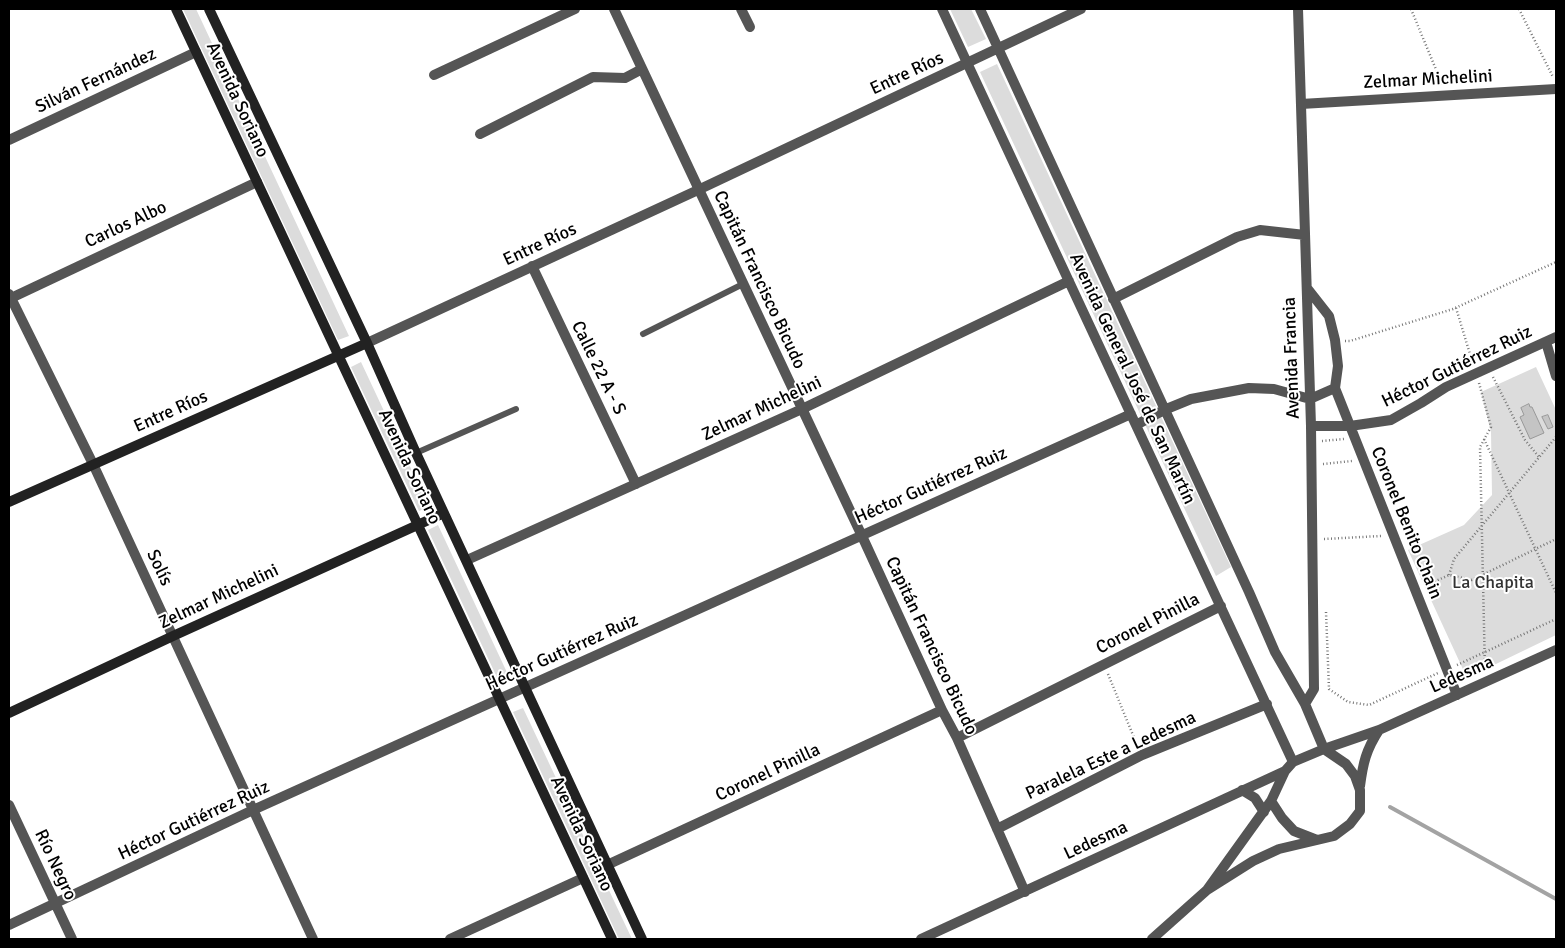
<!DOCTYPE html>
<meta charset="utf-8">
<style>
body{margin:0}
#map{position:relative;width:1565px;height:948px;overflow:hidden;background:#fff;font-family:Signika,sans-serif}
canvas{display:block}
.frame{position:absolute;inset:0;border:10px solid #000;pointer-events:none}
</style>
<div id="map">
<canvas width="1565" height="948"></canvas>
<div class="frame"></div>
</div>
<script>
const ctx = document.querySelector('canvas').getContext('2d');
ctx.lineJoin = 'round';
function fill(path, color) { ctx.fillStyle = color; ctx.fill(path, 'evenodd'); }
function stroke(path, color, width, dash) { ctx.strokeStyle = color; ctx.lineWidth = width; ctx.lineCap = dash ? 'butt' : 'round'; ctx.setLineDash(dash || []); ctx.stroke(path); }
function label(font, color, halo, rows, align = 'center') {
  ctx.font = font + ' Signika,sans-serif'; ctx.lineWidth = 4; ctx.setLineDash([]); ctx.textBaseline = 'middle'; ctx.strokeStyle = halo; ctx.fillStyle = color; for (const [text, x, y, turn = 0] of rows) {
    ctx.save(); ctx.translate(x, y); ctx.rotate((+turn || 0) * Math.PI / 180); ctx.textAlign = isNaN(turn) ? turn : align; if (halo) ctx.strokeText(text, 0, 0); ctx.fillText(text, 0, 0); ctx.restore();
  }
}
const green = new Path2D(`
 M183,9H196L349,336L338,340Z
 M950,9H971L986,39L968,47Z
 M997,64L1231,567L1216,576L980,72Z
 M361,362L429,507L419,511L351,367Z
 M1536,367L1556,410V635L1467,678L1408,550L1464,525L1492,495L1491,432L1481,392Z
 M438,525L511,681L501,686L428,530Z
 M523,708L632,939H619L513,712Z`);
const stream = new Path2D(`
 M1390,807L1556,899`);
const building = new Path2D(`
 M1529,404L1530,407H1532L1544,433L1530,439L1520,417L1524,415L1521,408Z
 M1548,415L1553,427L1548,429L1542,417Z`);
const path = new Path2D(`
 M1411,9L1442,84
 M1519,9L1553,77
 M1456,308L1473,364
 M1345,341H1350L1453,309L1556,262
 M1493,377L1525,440L1539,457
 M1479,383L1491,427L1480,447L1485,671
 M1484,439L1556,593
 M1322,441L1344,439
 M1323,464L1352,461
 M1324,539L1381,536
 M1449,575L1454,559L1556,437
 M1425,586L1449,575L1472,580L1556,539
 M1326,612L1329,689L1348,702L1369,705L1438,673
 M1457,665L1556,619
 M1108,674L1137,745`);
const lane = new Path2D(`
 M643,334L743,284
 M416,453L516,409`);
const street = new Path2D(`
 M614,9L862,536L942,710L957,738L1025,892
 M741,9L750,27
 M942,9L1293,762
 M980,9L1249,592L1275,652L1305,704L1324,749
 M1298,9L1311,426L1314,689L1305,704
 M434,75L575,9
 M1301,104L1556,89
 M480,134L593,77L625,78L642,69
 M9,140L196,52
 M532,266L636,484
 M1307,288L1329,316L1335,340L1338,366L1335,388
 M9,294L93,464L313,939
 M9,299L257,182
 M1113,299L1237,237L1260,230L1305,235
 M1546,342L1556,376
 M367,343L698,190L1081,9
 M1136,425L1164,410L1191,399L1249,388L1274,389L1310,399L1335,388L1457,695
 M1311,426H1350L1391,420L1421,403L1446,387L1556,337
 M467,560L802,409L1069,281
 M957,738L1221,606
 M1360,786C1363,763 1366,750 1379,730
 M1242,790L1255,798L1264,812
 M1271,801L1282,818L1294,831L1317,840
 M9,805L72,939
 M997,829L1142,755L1267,704
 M607,865L942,710
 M1207,890L1271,801L1285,771L1293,762L1324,749L1379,730L1556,650
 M9,925L253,810L1131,414
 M450,939L583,878
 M921,939L1285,771
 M1152,939L1207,890L1253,861L1279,849L1334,836L1350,824L1360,811V790L1355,776L1346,764L1324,749`);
const secondary = new Path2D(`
 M176,9L612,939
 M209,9L367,343L416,453L642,939
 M9,502L367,343
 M9,713L173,636L444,513`);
const streetNames = [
 ["Entre Ríos",907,74,-25],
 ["Zelmar Michelini",1428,80,-3],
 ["Silván Fernández",96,81,-25],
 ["Avenida Soriano",237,100,65],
 ["Carlos Albo",126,225,-25],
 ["Entre Ríos",540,245,-25],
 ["Capitán Francisco Bicudo",759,280,65],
 ["Avenida Francia",1292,358,-92],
 ["Héctor Gutiérrez Ruiz",1457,367,-26],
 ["Calle 22 A - S",598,368,64],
 ["Avenida General José de San Martín",1132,379,65],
 ["Zelmar Michelini",762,409,-25],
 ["Entre Ríos",171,412,-24],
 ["Avenida Soriano",409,467,65],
 ["Héctor Gutiérrez Ruiz",931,486,-24],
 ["Coronel Benito Chain",1406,523,68],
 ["Solís",159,568,65],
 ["Zelmar Michelini",219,597,-25],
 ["Coronel Pinilla",1148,624,-27],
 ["Capitán Francisco Bicudo",931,646,65],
 ["Héctor Gutiérrez Ruiz",562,653,-24],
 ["Ledesma",1462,675,-24],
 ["Paralela Este a Ledesma",1111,756,-25],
 ["Coronel Pinilla",768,773,-25],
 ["Héctor Gutiérrez Ruiz",194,821,-25],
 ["Avenida Soriano",581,834,65],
 ["Ledesma",1096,841,-25],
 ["Río Negro",55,865,65]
];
const parkNames = [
 ["La Chapita",1493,583]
];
fill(green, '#dcdcdc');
stroke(stream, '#a3a3a3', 4);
fill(building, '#c4c4c4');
stroke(building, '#999', 1);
stroke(path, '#777', 2.5, [1, 2.5]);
stroke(lane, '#555', 6);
stroke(street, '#555', 10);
stroke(secondary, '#222', 10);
label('18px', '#000', '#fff', streetNames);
label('18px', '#333', '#fff', parkNames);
</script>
